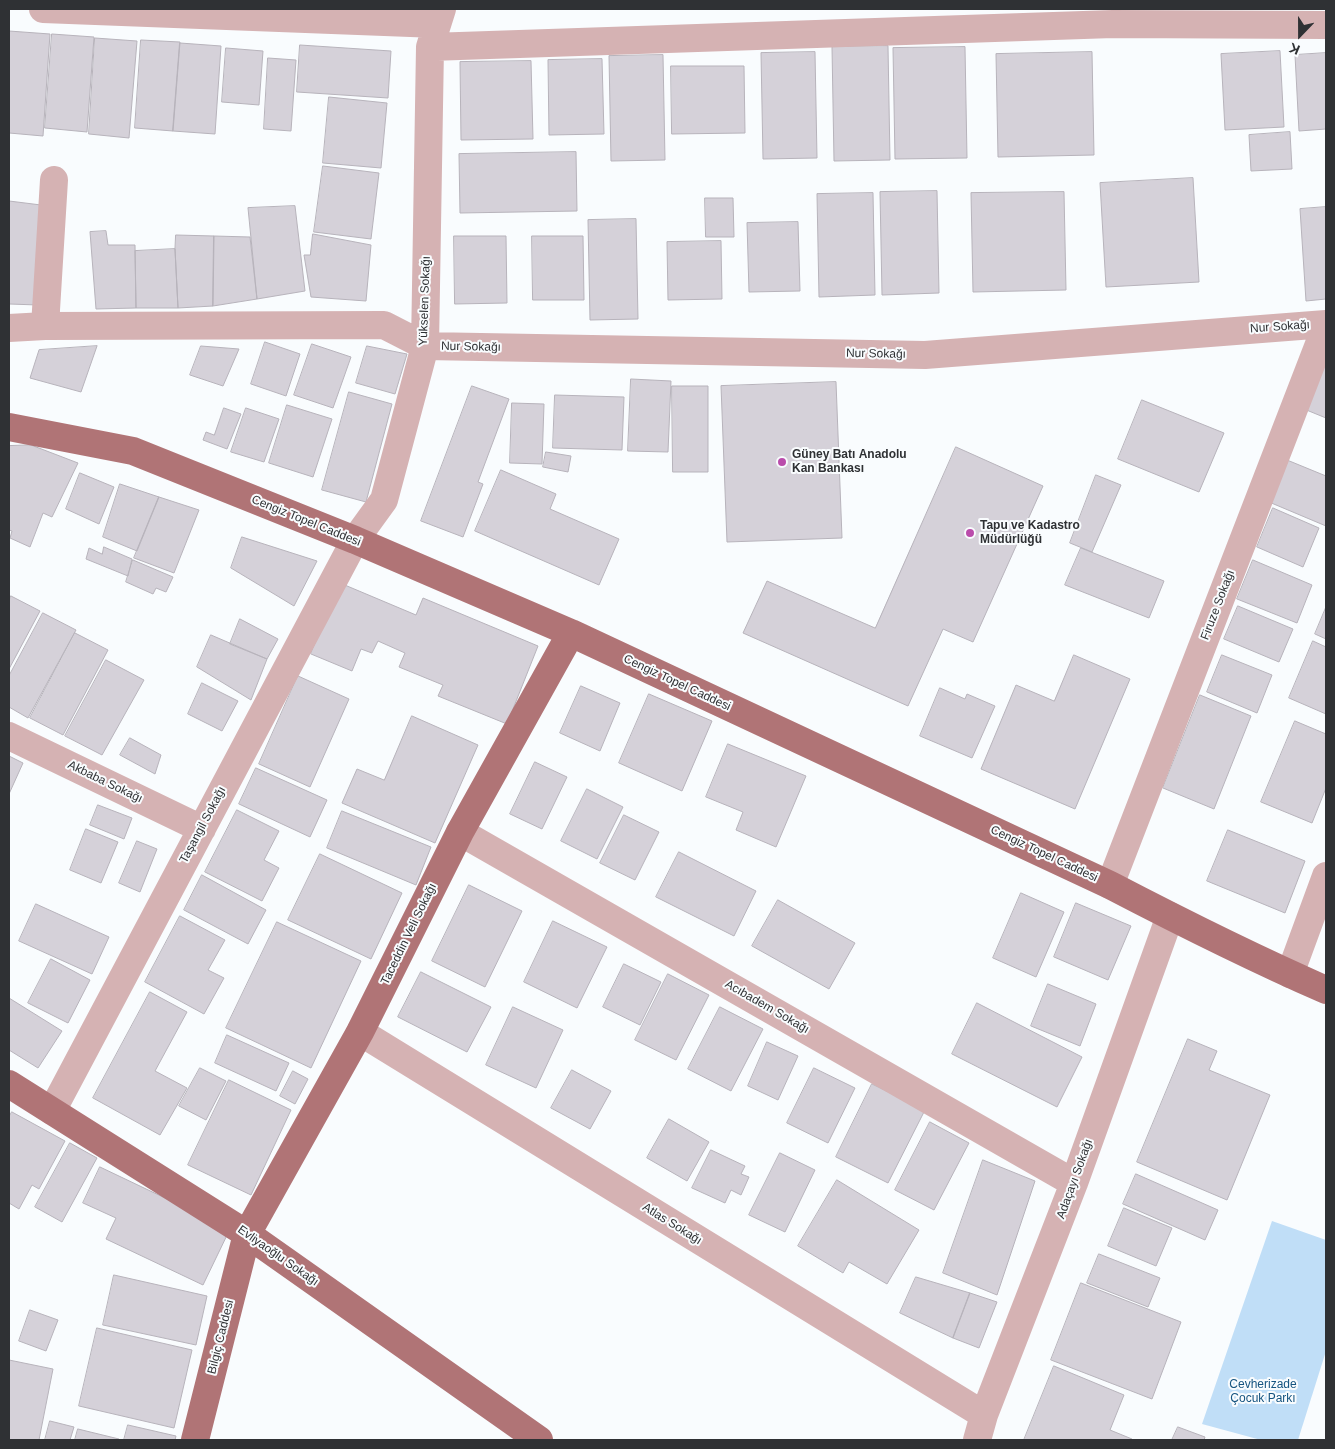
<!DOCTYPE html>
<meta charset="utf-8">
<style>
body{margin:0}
#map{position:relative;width:1335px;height:1449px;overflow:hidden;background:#f9fcfe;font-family:Arial,sans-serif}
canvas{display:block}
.frame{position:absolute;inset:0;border:10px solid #2f3134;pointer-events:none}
.north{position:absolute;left:1275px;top:10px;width:50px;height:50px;-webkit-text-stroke:4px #f9fcfe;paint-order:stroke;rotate:202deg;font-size:14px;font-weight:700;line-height:20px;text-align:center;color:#2f3134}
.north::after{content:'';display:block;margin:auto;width:18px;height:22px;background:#2f3134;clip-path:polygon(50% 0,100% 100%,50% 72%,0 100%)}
</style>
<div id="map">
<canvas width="1335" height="1449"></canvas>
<div class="frame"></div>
<div class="north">K</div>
</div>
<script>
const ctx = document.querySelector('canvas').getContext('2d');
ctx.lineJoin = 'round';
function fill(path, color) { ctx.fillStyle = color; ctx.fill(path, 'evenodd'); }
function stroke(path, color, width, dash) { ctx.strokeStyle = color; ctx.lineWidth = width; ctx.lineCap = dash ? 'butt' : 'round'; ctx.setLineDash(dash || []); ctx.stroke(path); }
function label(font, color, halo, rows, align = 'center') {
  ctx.font = font + ' Arial,sans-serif'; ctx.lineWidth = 4; ctx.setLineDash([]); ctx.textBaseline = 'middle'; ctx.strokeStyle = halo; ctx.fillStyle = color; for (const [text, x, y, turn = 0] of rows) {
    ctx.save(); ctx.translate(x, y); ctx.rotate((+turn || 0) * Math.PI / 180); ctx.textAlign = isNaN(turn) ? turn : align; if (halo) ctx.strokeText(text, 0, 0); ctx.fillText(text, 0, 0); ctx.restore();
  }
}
const green = new Path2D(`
 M1272,1221L1326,1240V1351L1298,1440H1261L1202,1424Z`);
const building = new Path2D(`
 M9,31L50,34L43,136L9,133Z
 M52,34L94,37L87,132L45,128Z
 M95,38L137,41L129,138L89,134Z
 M141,40L180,42L173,131L135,128Z
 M180,43L221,46L215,134L173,131Z
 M300,45L391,51L388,98L297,92Z
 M888,46L890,160L834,161L832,47Z
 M965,47L967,158L895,159L893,48Z
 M226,48L263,51L259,105L222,102Z
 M1280,51L1284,127L1225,130L1221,54Z
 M815,52L817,158L763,159L761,53Z
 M1092,52L1094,155L998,157L996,54Z
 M1326,53V129L1299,131L1295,55Z
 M663,55L665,160L611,161L609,56Z
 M268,58L296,60L291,131L264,129Z
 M602,59L604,134L549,135L548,60Z
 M531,61L533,139L461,140L460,62Z
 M671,66H744L745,133L672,134Z
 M329,97L387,103L381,168L323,163Z
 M1290,132L1292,169L1251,171L1249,135Z
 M576,152L577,211L460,213L459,154Z
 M323,166L379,173L371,239L314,232Z
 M1193,178L1199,282L1106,287L1100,183Z
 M937,191L939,293L882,295L880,192Z
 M1064,192L1066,290L973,292L971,193Z
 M873,193L875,295L819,297L817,194Z
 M705,198H733L734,237H706Z
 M9,201L41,205L38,305L9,304Z
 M295,206L305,291L257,299L248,208Z
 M1326,207V299L1306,301L1300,209Z
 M636,219L638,319L590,320L588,220Z
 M798,222L800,291L749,292L747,223Z
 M106,231L108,245H135L136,308L96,309L90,232Z
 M313,234L371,245L366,301L311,297L304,255H310Z
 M176,235L214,236L213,306L178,308L175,249Z
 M214,236L250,237L257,299L213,306Z
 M454,236H506L507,303L455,304Z
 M532,236H583L584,300H533Z
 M721,241L722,299L668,300L667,242Z
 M175,249L178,308H136L135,251Z
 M265,342L300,354L286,396L251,384Z
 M312,344L351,357L333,408L294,395Z
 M97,346L81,392L30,378L39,350Z
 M201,346L239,349L223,386L190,375Z
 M367,346L407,354L395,394L356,383Z
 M1326,357V418L1304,409Z
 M631,379L671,381L668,452L628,451Z
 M836,382L842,538L727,542L721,386Z
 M472,386L509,399L478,482L483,484L463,537L421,521Z
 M672,386H708V472H673Z
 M349,392L392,404L366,502L322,490Z
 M555,395L624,397L622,450L553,448Z
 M1142,400L1224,433L1199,492L1118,459Z
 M512,403L544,404L542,464L510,463Z
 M287,405L332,419L313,477L269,463Z
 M224,408L241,414L227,449L203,440L206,432L214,435Z
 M246,408L279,419L264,462L231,452Z
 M31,445L78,463L52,517L43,513L30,547L10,538L12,531L9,530V446Z
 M956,447L1043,486L973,642L943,629L908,706L743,633L767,581L875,628Z
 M546,452L571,456L568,472L543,467Z
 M1287,460L1326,476V526L1269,502Z
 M501,470L556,494L550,509L619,539L599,585L475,531Z
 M80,473L114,487L99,524L66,509Z
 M1096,475L1121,485L1092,552L1070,543Z
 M120,484L159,497L137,551L103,537Z
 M159,497L199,510L174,573L134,558Z
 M1273,508L1319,528L1303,567L1257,547Z
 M242,537L317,561L294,606L231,568Z
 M104,547L132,559L128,576L86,559L89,548L102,554Z
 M1081,548L1164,581L1149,618L1065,585Z
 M133,560L173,577L166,592L156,588L153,594L126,582Z
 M1253,560L1312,585L1297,623L1237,599Z
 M340,583L416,615L423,598L538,646L507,724L438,696L443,685L399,667L405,653L378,641L372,653L361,649L352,671L311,654Z
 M11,596L40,611L9,669V601Z
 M1238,606L1293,629L1279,662L1224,639Z
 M1326,607V639L1315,634Z
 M43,613L76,630L28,718L9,707V676Z
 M240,619L278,639L267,659L230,644Z
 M75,633L108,650L63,735L30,718Z
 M211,635L267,659L251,700L197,667Z
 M1313,641L1326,647V714L1289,698Z
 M1074,655L1130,679L1075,809L981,769L1016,685L1054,701Z
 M1222,655L1272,675L1257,713L1207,692Z
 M106,660L144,680L102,755L65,736Z
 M298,676L349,699L310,787L259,764Z
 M202,683L238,701L222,731L188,714Z
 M581,686L620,703L600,751L560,733Z
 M940,688L965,699L967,694L995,706L972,758L920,736Z
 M649,694L712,721L682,791L619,763Z
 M1200,695L1251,716L1214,809L1163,788Z
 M412,716L478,745L435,843L342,803L357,769L384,780Z
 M1295,721L1326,734V788L1312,823L1261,802Z
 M130,738L161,755L155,774L120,755Z
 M728,744L806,776L776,847L736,830L743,812L706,797Z
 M9,756L23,763L9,794Z
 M535,762L567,777L542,829L510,814Z
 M256,768L327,800L310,837L239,804Z
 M587,789L623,807L597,859L561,841Z
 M98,805L132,818L124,839L90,825Z
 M237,810L279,831L264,860L279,868L262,901L205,872Z
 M342,811L431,847L416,885L327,848Z
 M624,815L659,832L635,880L600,863Z
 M86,829L118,842L101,883L70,870Z
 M1228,830L1305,861L1285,913L1207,881Z
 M137,841L157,849L140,892L119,883Z
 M679,852L756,891L734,936L656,897Z
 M320,854L402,893L371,959L288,920Z
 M202,875L266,910L248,944L184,910Z
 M469,885L522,911L485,987L432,961Z
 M1021,893L1064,912L1036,977L993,958Z
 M778,900L855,943L829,989L752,946Z
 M1076,903L1131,926L1108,980L1054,957Z
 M36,904L109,937L92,974L19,941Z
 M180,916L225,940L208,970L224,978L204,1014L145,982Z
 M553,921L607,947L577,1008L524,982Z
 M277,922L361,961L311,1068L226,1028Z
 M51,959L90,980L68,1023L28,1003Z
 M624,964L661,982L640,1025L603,1007Z
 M421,972L491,1007L467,1052L398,1017Z
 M668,974L709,995L676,1060L635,1040Z
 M1048,984L1096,1004L1080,1046L1031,1026Z
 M150,992L187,1012L155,1071L187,1088L160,1135L93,1098Z
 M9,998L62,1031L38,1068L9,1050Z
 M977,1003L1082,1057L1057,1107L952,1054Z
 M513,1007L563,1030L536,1088L486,1065Z
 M720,1007L763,1029L731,1091L688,1069Z
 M227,1035L289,1063L276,1091L215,1063Z
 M1188,1039L1217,1051L1209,1070L1270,1095L1227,1200L1137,1162Z
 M767,1042L798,1056L778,1100L748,1086Z
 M200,1068L226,1081L206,1120L179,1106Z
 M814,1068L855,1088L828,1143L787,1123Z
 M572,1070L611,1091L590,1129L551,1108Z
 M293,1071L308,1079L295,1104L280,1096Z
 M229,1080L291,1110L251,1195L188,1165Z
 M872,1084L925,1110L888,1183L836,1157Z
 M12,1112L65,1141L39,1189L32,1185L19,1209L9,1203V1117Z
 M669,1119L709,1142L687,1181L647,1158Z
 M930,1122L969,1143L934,1210L895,1190Z
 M70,1143L97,1158L62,1222L35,1207Z
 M711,1150L745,1166L741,1174L749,1177L741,1195L731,1190L725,1203L692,1188Z
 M780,1153L815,1170L785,1232L749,1215Z
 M983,1160L1035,1181L997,1295L943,1273Z
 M100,1167L230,1229L203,1285L106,1239L116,1218L83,1203Z
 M1136,1174L1218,1210L1205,1240L1123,1204Z
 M837,1180L919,1230L887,1284L849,1262L843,1273L798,1246Z
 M1124,1208L1172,1228L1156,1266L1108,1246Z
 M1099,1254L1160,1278L1148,1307L1087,1283Z
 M114,1275L207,1296L196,1345L103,1325Z
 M916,1277L970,1293L953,1338L900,1313Z
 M1081,1283L1181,1322L1152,1399L1051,1360Z
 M970,1293L997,1302L979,1348L953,1338Z
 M30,1310L58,1320L46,1351L19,1341Z
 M97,1328L192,1350L174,1428L79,1406Z
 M9,1360L53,1369L39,1440H9Z
 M1054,1366L1124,1395L1110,1430L1132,1439L1131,1440H1024Z
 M50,1421L74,1427L70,1440H45Z
 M128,1425L176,1436L175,1440H124Z
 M1178,1427L1205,1437L1204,1440H1172Z
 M78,1429L119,1439V1440H75Z`);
const minor = new Path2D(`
 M43,9L437,24
 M430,47L1113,24L1326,25
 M45,326L54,180
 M9,328L45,326L384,325L425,346L925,355L1326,324
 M9,736L202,829
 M460,832L1074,1183
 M1110,885L1326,326
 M1290,974L1326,876
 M360,1032L984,1415
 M52,1111L355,540L384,500L425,346L430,47L442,9
 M977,1440L984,1415L1074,1183L1170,916`);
const major = new Path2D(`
 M9,427L133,451L355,540L571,633L1110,885C1181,922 1253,958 1326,990
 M9,1084L247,1234L539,1440
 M195,1440L247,1234L360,1032L460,832L571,633`);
const markers = [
 [782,462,5,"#ba4cab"],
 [970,533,5,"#ba4cab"]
];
const streetNames = [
 ["Yükselen Sokağı",425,301,-88],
 ["Nur Sokağı",1280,327,-4],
 ["Nur Sokağı",471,347,1],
 ["Nur Sokağı",876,354,1],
 ["Cengiz Topel Caddesi",306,521,22],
 ["Firuze Sokağı",1218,605,-69],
 ["Cengiz Topel Caddesi",677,683,25],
 ["Akbaba Sokağı",105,782,26],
 ["Taşangil Sokağı",203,825,-62],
 ["Cengiz Topel Caddesi",1044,854,25],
 ["Taceddin Veli Sokağı",409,934,-64],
 ["Acıbadem Sokağı",767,1007,30],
 ["Adaçayı Sokağı",1075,1179,-70],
 ["Atlas Sokağı",672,1224,32],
 ["Evliyaoğlu Sokağı",278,1256,35],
 ["Bilgiç Caddesi",221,1337,-76]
];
const poiNames = [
 ["Güney Batı Anadolu",792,455],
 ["Kan Bankası",792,469],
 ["Tapu ve Kadastro",980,526],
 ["Müdürlüğü",980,540]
];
const parkNames = [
 ["Cevherizade",1263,1385],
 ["Çocuk Parkı",1263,1399]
];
fill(green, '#c0def7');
fill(building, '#d5d1d9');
stroke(building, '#b7b3bb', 1);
stroke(minor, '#d5b2b3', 28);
stroke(major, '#b07476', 28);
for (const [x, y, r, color] of markers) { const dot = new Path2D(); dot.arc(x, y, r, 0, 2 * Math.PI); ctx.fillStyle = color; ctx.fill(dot); stroke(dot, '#f9fcfe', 2); }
label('12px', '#2f3134', '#f9fcfe', streetNames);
label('bold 12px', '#2f3134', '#f9fcfe', poiNames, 'left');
label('12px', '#155480', '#f9fcfe', parkNames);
</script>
